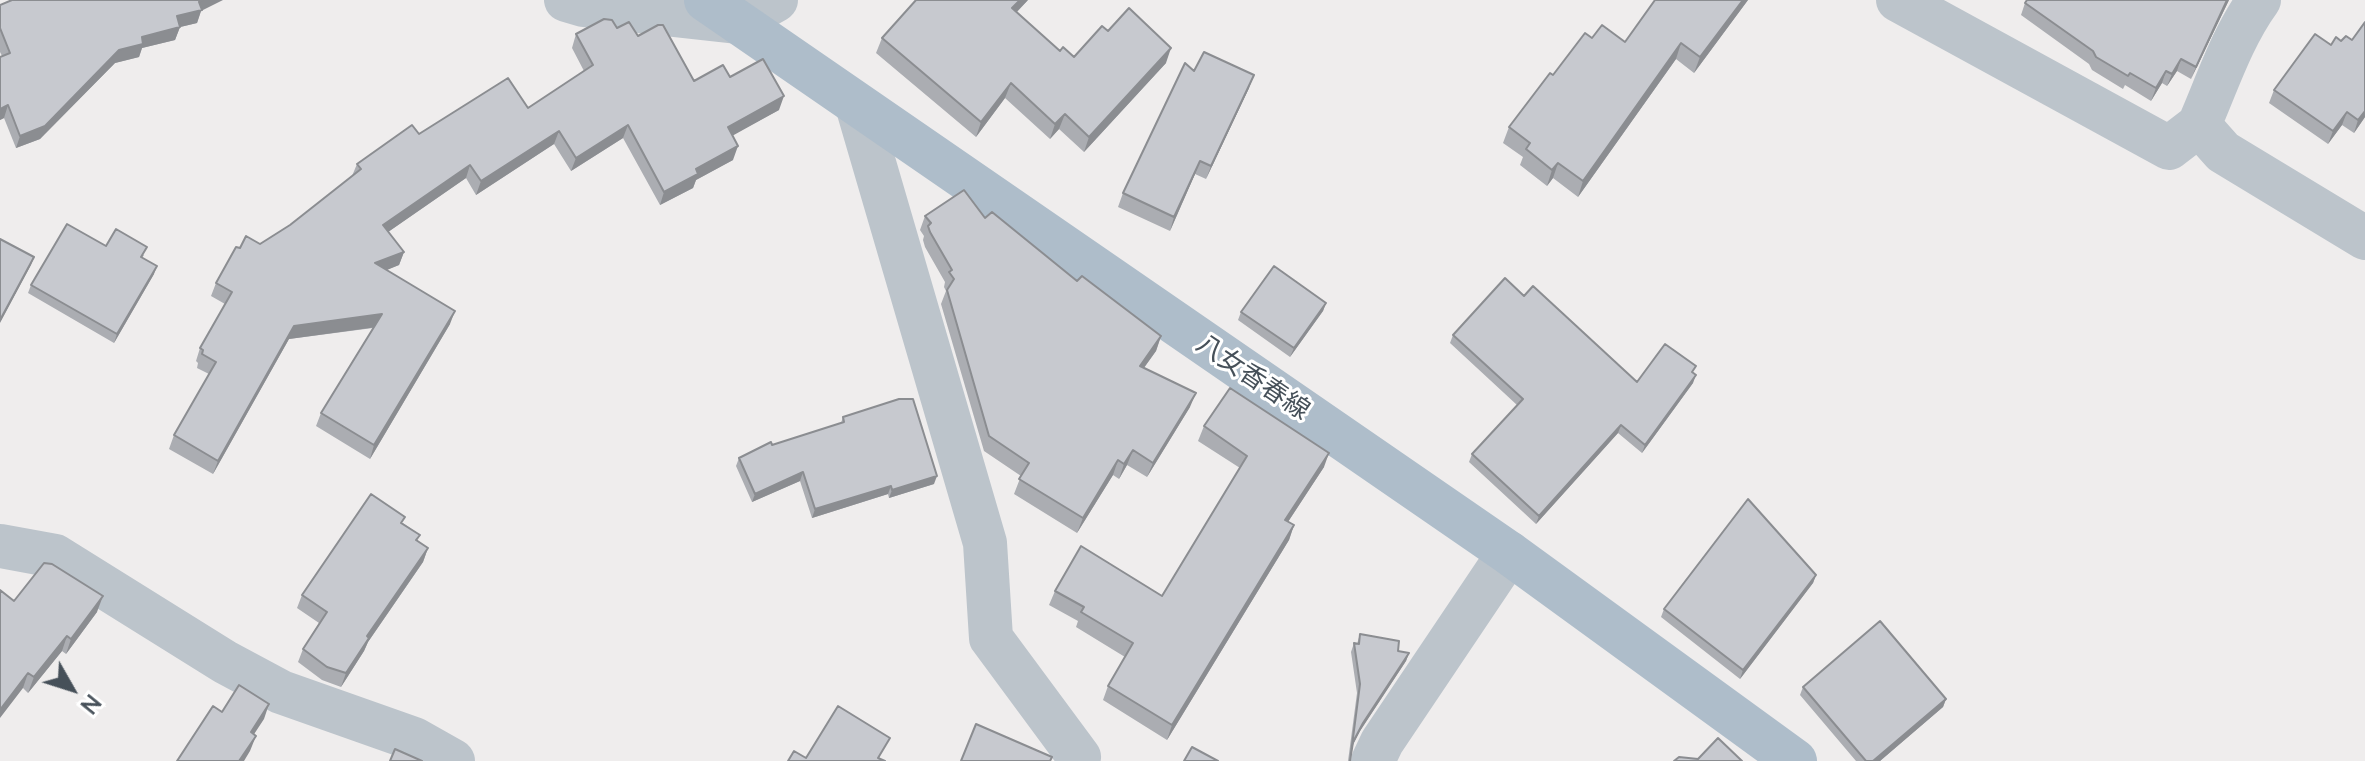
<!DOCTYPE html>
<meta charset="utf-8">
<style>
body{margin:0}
#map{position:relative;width:2365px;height:761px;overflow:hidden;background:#efeded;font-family:Lato,sans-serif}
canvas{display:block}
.north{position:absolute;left:32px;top:649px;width:80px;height:80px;-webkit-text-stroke:6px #fff;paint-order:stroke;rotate:129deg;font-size:22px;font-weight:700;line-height:32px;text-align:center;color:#465059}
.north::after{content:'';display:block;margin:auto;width:28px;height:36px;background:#465059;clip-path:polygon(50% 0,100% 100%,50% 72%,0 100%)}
</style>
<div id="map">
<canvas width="2365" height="761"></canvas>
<div class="north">N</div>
</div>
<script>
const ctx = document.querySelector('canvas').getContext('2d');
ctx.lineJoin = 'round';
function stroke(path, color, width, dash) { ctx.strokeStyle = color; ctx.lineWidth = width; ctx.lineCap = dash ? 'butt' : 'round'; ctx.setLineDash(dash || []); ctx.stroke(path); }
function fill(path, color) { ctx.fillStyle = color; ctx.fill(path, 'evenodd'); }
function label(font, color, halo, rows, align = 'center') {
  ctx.font = font + ' Lato,"Noto Sans JP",sans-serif'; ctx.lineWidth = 6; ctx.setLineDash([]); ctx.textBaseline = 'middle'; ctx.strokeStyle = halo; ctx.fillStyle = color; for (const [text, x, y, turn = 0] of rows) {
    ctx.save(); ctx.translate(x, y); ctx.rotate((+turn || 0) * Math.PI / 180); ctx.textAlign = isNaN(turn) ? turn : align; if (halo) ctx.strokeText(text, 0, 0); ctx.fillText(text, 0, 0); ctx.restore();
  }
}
const minor = new Path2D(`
 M566,0L583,5L737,22L776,0
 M1898,0L2169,148L2199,125
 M2259,0C2232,37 2217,84 2199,125L2223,152L2365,238
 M857,105L985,543L991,638L1079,757L1078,761
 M0,546L55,556L225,662L281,692L414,739L453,761
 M1373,761L1382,742L1509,553`);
const primary = new Path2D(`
 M706,0L1509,553L1795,761`);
const wall = new Path2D(`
 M1028,0L1017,12L1060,51L1074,57L1108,31L1166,63L1084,152L1059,129L1050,139L1005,98L976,137L876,53L882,38Z
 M1655,0H1748L1694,73L1676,59L1578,197L1553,178L1547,186L1520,165L1523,157L1503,143L1509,127L1553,75L1592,38L1625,42Z
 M2229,0L2191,79L2177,71L2167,86L2162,83L2151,101L2125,85L2123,89L2092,70L2089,64L2021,15L2025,3Z
 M0,5L201,11L197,23L180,27L175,40L142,48L139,57L115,63L40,139L16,148L4,118L0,120V57L2,56L0,52Z
 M2365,22V117L2354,133L2342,125L2328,144L2269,103L2274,90L2331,45L2341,41L2352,40Z
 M617,28L638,36L694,81L730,77L779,110L732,135L733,160L696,180L693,188L660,205L623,138L571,171L554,144L476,195L466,178L388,232L404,252L399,265L386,270L450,324L370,459L316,426L321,413L373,328L289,339L213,474L169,449L174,435L209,374L197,368L198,363L196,361L200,348L225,304L211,296L216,283L240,248L260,244L290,225L352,176L357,164L419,134L528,108L584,71L572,48L576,34Z
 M1194,71L1249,88L1206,179L1195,174L1170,231L1118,207L1123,193Z
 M925,216L985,218L1161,336L1156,351L1144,368L1190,407L1147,477L1127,465L1119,479L1113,475L1077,533L1014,494L1021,476L984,451L941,304L946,291L944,287L945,282L925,247L923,240L924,236L920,230Z
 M106,246L144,255L142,258L154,274L114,343L28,293L31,285Z
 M1524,296L1637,382L1694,373L1693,383L1642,453L1618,433L1536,524L1469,462L1472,454L1517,405L1450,343L1453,335Z
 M1326,303L1323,311L1290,357L1238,320L1241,312Z
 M843,417L934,484L889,498L888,494L812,518L800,481L752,502L736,466L739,458L772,445L841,423Z
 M1204,426L1324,467L1288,522L1294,525L1289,540L1167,740L1103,700L1108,686L1125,657L1076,627L1078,621L1049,605L1055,591L1162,596L1240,468L1198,441Z
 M403,523L420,535L417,541L428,548L423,562L368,642L364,651L341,687L322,680L298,662L303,649L319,623L297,608L302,595Z
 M1816,575L1813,583L1740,679L1661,617L1664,609Z
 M14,601L97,612L66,654L62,651L28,693L23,688Z
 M1360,634L1398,651L1409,653L1406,661L1360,731L1353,745L1350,761H1348L1357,693L1351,652L1354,643L1357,644Z
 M1803,687L1946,699L1943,707L1880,761H1856L1800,695Z`);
const shadedWall = new Path2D(`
 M203,0H223L201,11L197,23L172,29L177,16Z
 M1020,0H1028L1006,23L1012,8Z
 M1743,0H1748L1694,73L1700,57Z
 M2227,0H2229L2191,79L2196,67Z
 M180,27L175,40L142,48L139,57L115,63L40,139L16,148L20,136L119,50L142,37Z
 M1681,43L1676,59L1578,197L1583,181Z
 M1171,48L1166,63L1084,152L1089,137Z
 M2181,59L2177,71L2167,86L2172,74Z
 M2166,71L2162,83L2151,101L2156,88Z
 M1254,75L1249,88L1206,179L1211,166Z
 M1011,83L1005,98L976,137L981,122Z
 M784,96L779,110L723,141L728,127Z
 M8,105L4,118L0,120V109Z
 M2365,111V117L2354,133L2358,120Z
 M2347,112L2342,125L2328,144L2333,131Z
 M1065,114L1059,129L1050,139L1055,124Z
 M628,125L623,138L571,171L576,158Z
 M559,131L554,144L476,195L481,181Z
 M738,146L733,160L696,180L693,188L660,205L664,192L696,169Z
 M1200,161L1195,174L1170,231L1174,217Z
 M1558,163L1553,178L1547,186L1552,170Z
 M470,165L466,178L378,239L383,225Z
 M404,252L399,265L370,277L375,263Z
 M34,257L31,265L0,323V320Z
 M157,266L154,274L114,343L117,334Z
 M1326,303L1323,311L1290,357L1294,348Z
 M455,311L450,324L370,459L374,445Z
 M382,314L377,327L289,339L213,474L218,461L294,326Z
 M1161,336L1156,351L1135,380L1140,366Z
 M1696,375L1693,383L1642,453L1645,445Z
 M1196,393L1190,407L1147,477L1153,463Z
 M1621,425L1618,433L1536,524L1539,516Z
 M1133,450L1127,465L1119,479L1124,464Z
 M1329,453L1324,467L1280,534L1285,520Z
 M1118,460L1113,475L1077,533L1083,518Z
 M803,472L800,481L752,502L755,494Z
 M937,476L934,484L889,498L892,490Z
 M891,486L888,494L812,518L815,509Z
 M1294,525L1289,540L1167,740L1172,725Z
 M428,548L423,562L368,642L364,651L341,687L346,673L367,636Z
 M1816,575L1813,583L1740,679L1743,670Z
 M103,596L97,612L66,654L71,639Z
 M67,636L62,651L28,693L34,677Z
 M1409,653L1406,661L1360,731L1350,750L1363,723Z
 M28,673L23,688L0,718V710Z
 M1946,699L1943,707L1880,761H1873Z
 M269,704L264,719L245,748L251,732Z
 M256,736L250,751L244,761H239Z`);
const building = new Path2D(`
 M12,0H203L199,2L202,10L177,16L180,27L142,37L143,44L119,50L45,126L20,136L8,105L0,109V57L10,53L0,28V5Z
 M916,0H1020L1012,8L1060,51L1063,47L1074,57L1102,26L1108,31L1129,8L1171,48L1089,137L1065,114L1055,124L1011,83L981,122L882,38Z
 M1655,0H1743L1700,57L1681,43L1583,181L1558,163L1552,170L1526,149L1530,143L1509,127L1550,73L1553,75L1585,33L1592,38L1602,25L1625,42Z
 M2027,0H2227L2196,67L2181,59L2172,74L2166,71L2156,88L2130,73L2128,76L2096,57L2093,51L2025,3Z
 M604,19L612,20L617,28L629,22L638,36L658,25H663L694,81L723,65L730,77L763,59L784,96L728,127L738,146L696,169L698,174L664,192L628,125L576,158L559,131L481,181L470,165L383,225L404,252L375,263L455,311L374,445L321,413L382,314L294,326L218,461L174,435L216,362L202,354L203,350L200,348L232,292L216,283L236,247L240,248L246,236L260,244L290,225L361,169L357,164L412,125L419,134L508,78L528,108L593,65L576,34Z
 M2365,22V111L2358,120L2347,112L2333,131L2274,90L2315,34L2331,45L2336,37L2341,41L2346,36L2352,40Z
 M1204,52L1254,75L1211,166L1200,161L1174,217L1123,193L1185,63L1194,71Z
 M964,190L985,218L992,212L1077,281L1082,276L1161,336L1140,366L1196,393L1153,463L1133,450L1124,464L1118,460L1083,518L1019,479L1029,463L989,436L947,290L954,279L949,272L952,270L930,232L928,226L931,223L925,216Z
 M67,224L106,246L116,229L147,247L141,257L157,266L117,334L31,285Z
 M0,239L34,257L0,320Z
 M1274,266L1326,303L1294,348L1241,312Z
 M1505,278L1524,296L1533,286L1637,382L1665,344L1696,366L1692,372L1696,375L1645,445L1621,425L1539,516L1472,454L1523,399L1453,335Z
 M1230,388L1329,453L1285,520L1294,525L1172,725L1108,686L1133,643L1081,612L1084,607L1055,591L1081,546L1162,596L1247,456L1204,426Z
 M899,399H913L937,476L892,490L891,486L815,509L803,472L755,494L739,458L771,442L772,445L844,422L843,417Z
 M371,494L405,517L401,523L420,535L416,540L428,548L367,636L369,638L346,673L327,667L303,649L327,612L302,595Z
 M1748,499L1816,575L1743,670L1664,609Z
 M44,563L52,564L103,596L71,639L67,636L34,677L28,673L0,710V590L14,601Z
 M1880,621L1946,699L1873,761H1866L1803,687Z
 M1360,634L1399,641L1398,651L1409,653L1363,723L1353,742L1350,761L1360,684L1354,643L1359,644Z
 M239,685L269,704L251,732L256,736L239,761H177L213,706L222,712Z
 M838,706L890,738L878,758L885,761H788L794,751L806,758Z
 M976,724L1052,757L1050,761H961Z
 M1718,738L1742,761H1674L1679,757L1698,759Z
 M1192,747L1218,761H1184Z
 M395,749L422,761H390Z`);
const streetNames = [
 ["八女香春線",1253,377,34]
];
stroke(minor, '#bcc4cb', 44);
stroke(primary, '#aebdca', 44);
fill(wall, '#abadb2');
fill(shadedWall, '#8b8d91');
fill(building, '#c7c9cf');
stroke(building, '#8b8d91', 2);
label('26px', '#465059', '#fff', streetNames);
</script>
